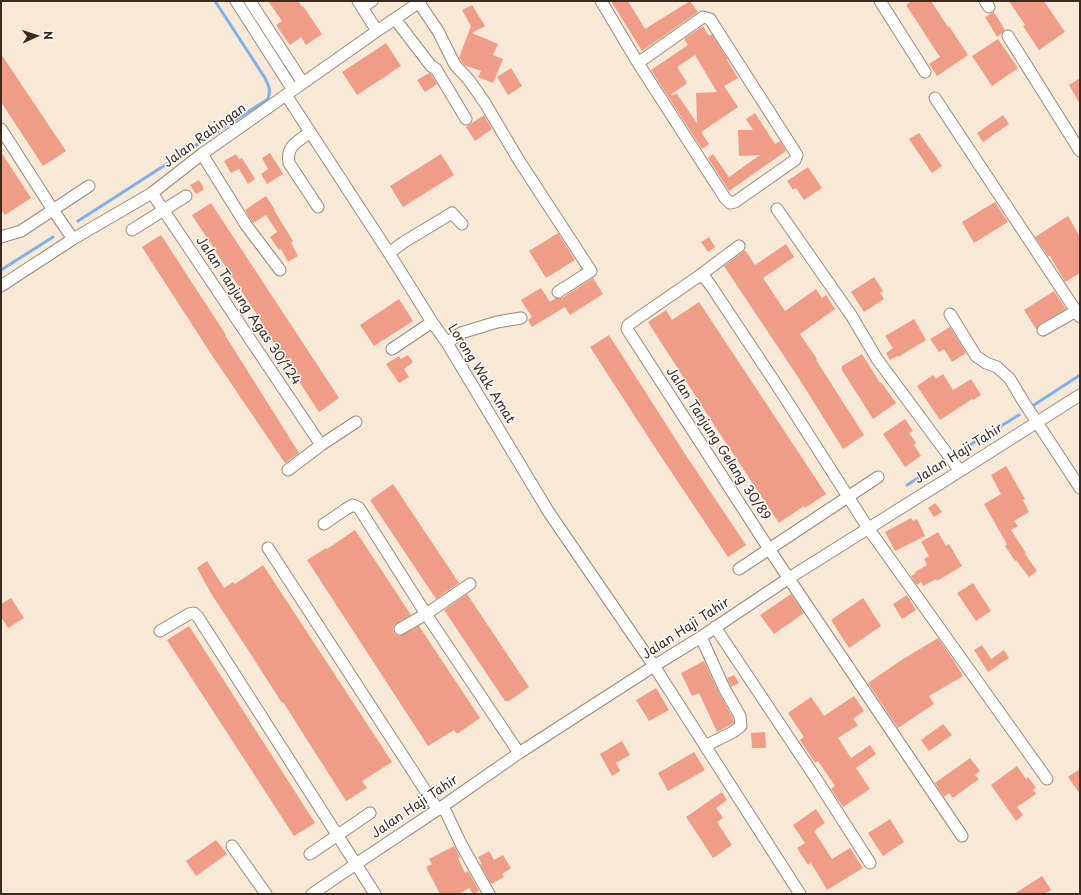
<!DOCTYPE html>
<style>
body{margin:0}
#map{position:relative;width:1081px;height:895px;overflow:hidden;background:#f8e8d6;font-family:"Playpen Sans",sans-serif}
canvas{display:block}
.frame{position:absolute;inset:0;border:2px solid #3b2a1e;pointer-events:none}
.north{position:absolute;left:16px;top:16px;width:40px;height:40px;-webkit-text-stroke:3px #fff;paint-order:stroke;rotate:87deg;font-size:11px;font-weight:700;line-height:16px;text-align:center;color:#3b2a1e}
.north::after{content:'';display:block;margin:auto;width:14px;height:18px;background:#3b2a1e;clip-path:polygon(50% 0,100% 100%,50% 72%,0 100%)}
</style>
<div id="map">
<canvas width="1081" height="895"></canvas>
<div class="frame"></div>
<div class="north">N</div>
</div>
<script>
const ctx = document.querySelector('canvas').getContext('2d');
ctx.lineJoin = 'round';
function stroke(path, color, width, dash) { ctx.strokeStyle = color; ctx.lineWidth = width; ctx.lineCap = dash ? 'butt' : 'round'; ctx.setLineDash(dash || []); ctx.stroke(path); }
function fill(path, color) { ctx.fillStyle = color; ctx.fill(path, 'evenodd'); }
function label(font, color, halo, rows, align = 'center') {
  ctx.font = font + ' "Playpen Sans",sans-serif'; ctx.lineWidth = 3; ctx.setLineDash([]); ctx.textBaseline = 'middle'; ctx.strokeStyle = halo; ctx.fillStyle = color; for (const [text, x, y, turn = 0] of rows) {
    ctx.save(); ctx.translate(x, y); ctx.rotate((+turn || 0) * Math.PI / 180); ctx.textAlign = isNaN(turn) ? turn : align; if (halo) ctx.strokeText(text, 0, 0); ctx.fillText(text, 0, 0); ctx.restore();
  }
}
const stream = new Path2D(`
 M78,221L268,99C271,90 269,86 265,78L215,1
 M1,270L53,237
 M1034,405L1080,375
 M960,451L1019,415
 M907,485L941,464`);
const building = new Path2D(`
 M268,1H298L302,7L303,6L322,34L306,45L301,37L290,45L276,25L282,21Z
 M611,1H628L645,29L690,1L698,12L642,51Z
 M912,1H931L948,27L949,26L968,55L937,76L929,64L940,57L906,5Z
 M1009,1H1044L1065,32L1039,50L1023,26L1025,25Z
 M472,5L485,26L472,33L498,44L493,55L503,59L493,83L478,77L481,71L464,65L459,58L471,26L462,10Z
 M994,12L1005,30L1001,34L997,37L985,17Z
 M703,26L709,36L712,34L728,60H727L738,78L724,86L738,107L701,132L709,144L702,149L651,70L688,45L684,39ZM695,55L717,92L696,93L697,123L677,94L670,95L686,84V81L677,67Z
 M998,39L1018,68L992,86L972,56Z
 M386,43L401,66L357,95L342,72Z
 M1,54L66,151L43,166L1,102Z
 M511,68L522,86L508,95L497,77Z
 M429,73L431,74L437,84L425,92L417,80Z
 M1080,78V104L1069,85Z
 M755,113L775,144L780,141L786,151L729,191L708,158L713,154L729,177L760,155L739,156L738,130H753L746,119Z
 M484,115L492,129L475,141L466,127Z
 M1003,115L1009,124L983,142L977,133Z
 M919,133L942,166L932,173L909,139Z
 M1,152L31,198L5,215L1,209Z
 M270,153L283,174L267,184L261,174L268,169L262,158Z
 M236,154L239,159L242,158L255,179L248,184L239,169L231,173L224,161Z
 M441,154L454,175L403,207L390,186Z
 M808,167L822,188L804,200L796,188L793,190L787,181Z
 M199,180L203,187V190L196,194L190,185Z
 M266,196L275,210H274L293,241L291,243L298,256L288,262L281,249L279,250L270,237L277,232L266,215L253,223L245,210Z
 M995,202L1008,222L974,243L962,222Z
 M211,203L339,398L319,412L262,325L263,324L192,215Z
 M1068,216L1080,237V273L1065,282L1050,256H1048L1035,237Z
 M558,233L575,260L546,278L529,251Z
 M161,235L226,335H225L299,453L285,463L211,354L142,247Z
 M709,237L715,247L708,252L701,242Z
 M786,244L794,257L763,278L785,311L816,289L822,298L826,295L835,309L800,334L817,359L816,360L864,435L843,449L798,377L724,266L745,250L755,265Z
 M874,277L883,291L880,293L884,299L864,312L851,292Z
 M593,278L603,294L570,315L565,307L532,327L528,320L532,317L521,300L541,288L550,302L556,298H562Z
 M1054,291L1066,309L1040,324L1036,329L1024,310Z
 M399,299L413,321L374,346L360,325Z
 M699,302L826,494L805,508L804,506L779,523L716,428L648,322L666,310L672,320Z
 M914,319L926,340L898,357L897,356L890,360L886,353L893,348L885,336Z
 M950,327L966,353L952,362L944,349L939,352L930,339Z
 M609,335L685,454L746,545L728,557L656,449L590,347Z
 M862,354L880,383L881,382L896,403L873,419L842,370V366Z
 M408,355L413,362L404,369L409,377L399,383L386,364L399,356L401,359Z
 M943,374L953,390L971,379L981,395L973,400L972,399L940,420L917,386L933,375L936,379Z
 M905,419L913,431L909,433L916,443L914,445L921,456L905,467L883,434Z
 M1006,466L1025,499L1023,500L1029,512L1014,521L1018,526L1011,530L1026,553L1025,554L1037,571L1029,577L1016,560L1015,561L1005,546L1007,544L984,504L1001,494L991,475Z
 M393,484L459,583L436,599L370,500Z
 M935,503L942,512L934,517L928,508Z
 M911,518L913,521L917,519L925,536L895,551L885,532Z
 M355,530L411,615L394,625L393,629L394,633L397,635L400,636L419,626L480,718L457,734L454,730L428,746L307,560L326,548L327,549Z
 M938,532L946,546L949,544L962,566L937,581L936,579L923,586L921,582L917,585L911,576L916,573L915,572L927,565L924,559L929,556L921,542Z
 M207,561L224,588L233,582L235,584L263,565L392,762L362,781L367,788L346,801L283,702L282,703L250,653L212,595L197,568Z
 M973,583L991,611L976,621L957,593Z
 M467,594L529,687L509,701H505L444,610Z
 M791,594L804,613L774,634L760,615Z
 M907,595L916,610L902,619L893,604Z
 M11,598L24,618L8,628L1,617V604Z
 M863,598L881,626L849,648L831,620Z
 M189,626L315,823L294,836L167,640Z
 M938,638L954,661L963,676L929,696L934,704L898,728L868,683L900,661Z
 M982,645L991,659L1004,650L1009,658L988,672L974,650Z
 M704,661L718,691L733,718L734,723L717,732L699,693L692,696L681,673Z
 M734,675L739,683L731,687L727,678Z
 M656,688L669,710L649,721L636,700Z
 M854,696L864,711L853,719L858,725L838,738L851,758L870,745L876,754L856,768L870,789L843,807L831,789L835,786L818,761L815,763L800,740L804,737L788,713L811,697L824,716Z
 M943,724L952,735L929,751L921,740Z
 M765,732L766,748H752L751,733Z
 M622,741L630,755L616,763L620,771L612,776L600,754Z
 M694,752L705,770L668,791L658,773Z
 M970,758L980,771L975,775L979,779L953,798L949,793L944,797L935,783Z
 M1017,766L1026,779L1028,777L1036,788L1033,790L1036,794L1017,807L1023,815L1016,821L991,785Z
 M1080,769V794L1068,777Z
 M722,792L727,800L716,808L723,818L717,822L732,845L713,858L686,817Z
 M816,809L825,823L814,831L832,859L850,848L863,868L827,890L811,863L808,865L797,848L805,843L793,825Z
 M890,819L904,842L883,856L868,833Z
 M216,840L227,854L196,876L186,861Z
 M454,846L460,857L458,858L465,873L468,871L479,891L474,894H473L469,888L459,894H440L426,867L432,864L429,859Z
 M489,851L494,860L503,855L511,868L502,874L504,877L491,884L480,864H482L478,857Z
 M1042,876L1051,890L1044,894H1014Z`);
const minor = new Path2D(`
 M236,1L293,90
 M250,1L303,83
 M358,1L377,31
 M601,1L638,63L703,17L710,19L797,155L795,160L735,202L730,203L725,198L638,63
 M880,1L925,72
 M985,1L989,7
 M419,3L438,31L455,65L469,80L485,103L518,159L591,271L558,292
 M362,7L372,1
 M395,19L431,66L436,69L466,119
 M1008,36L1080,151
 M286,95L389,253L432,322L447,343L548,511L654,666L800,894
 M935,98L1080,317
 M1,129L53,210L73,239
 M310,132C298,142 286,145 289,163L318,207
 M202,154L246,225L280,270
 M152,193L321,445
 M777,209L851,315L877,359L960,471
 M132,230L186,196
 M1,237L21,231L89,186
 M389,253L404,242L452,213L462,224
 M699,276L739,246
 M1,286L73,239L152,193L202,154L377,31L421,1
 M950,314L976,356L986,363L997,367L1010,379L1023,401L1080,488
 M1043,330L1076,311
 M447,343L461,333L497,322L521,318
 M392,349L432,322
 M288,470L321,445L356,422
 M324,524L346,509L353,505L359,508L426,614L519,753
 M268,548L438,810
 M739,569L878,477
 M715,627L815,777L870,863
 M400,629L426,614L470,584
 M160,631L189,614L194,613L198,617L375,894
 M701,637L724,688L740,716L741,726L733,732L705,746
 M443,806L461,844L489,894
 M962,836L771,552L627,329L628,325L699,276L705,278L711,286L780,390L868,528L1047,779
 M232,846L266,894
 M310,854L370,813
 M312,894L356,864L443,806L519,753L654,666L701,637L789,578L960,471L1080,395`);
const streetNames = [
 ["Jalan Rabingan",205,136,-36],
 ["Jalan Tanjung Agas 30/124",248,311,56],
 ["Lorong Wak Amat",481,374,58],
 ["Jalan Tanjung Gelang 30/89",718,444,57],
 ["Jalan Haji Tahir",959,454,-32],
 ["Jalan Haji Tahir",686,629,-33],
 ["Jalan Haji Tahir",415,807,-34]
];
stroke(stream, '#80b0eb', 3);
fill(building, '#f09d88');
stroke(minor, '#9a897a', 13);
stroke(minor, '#fff', 11);
label('13px', '#3b2a1e', '#fff', streetNames);
</script>
